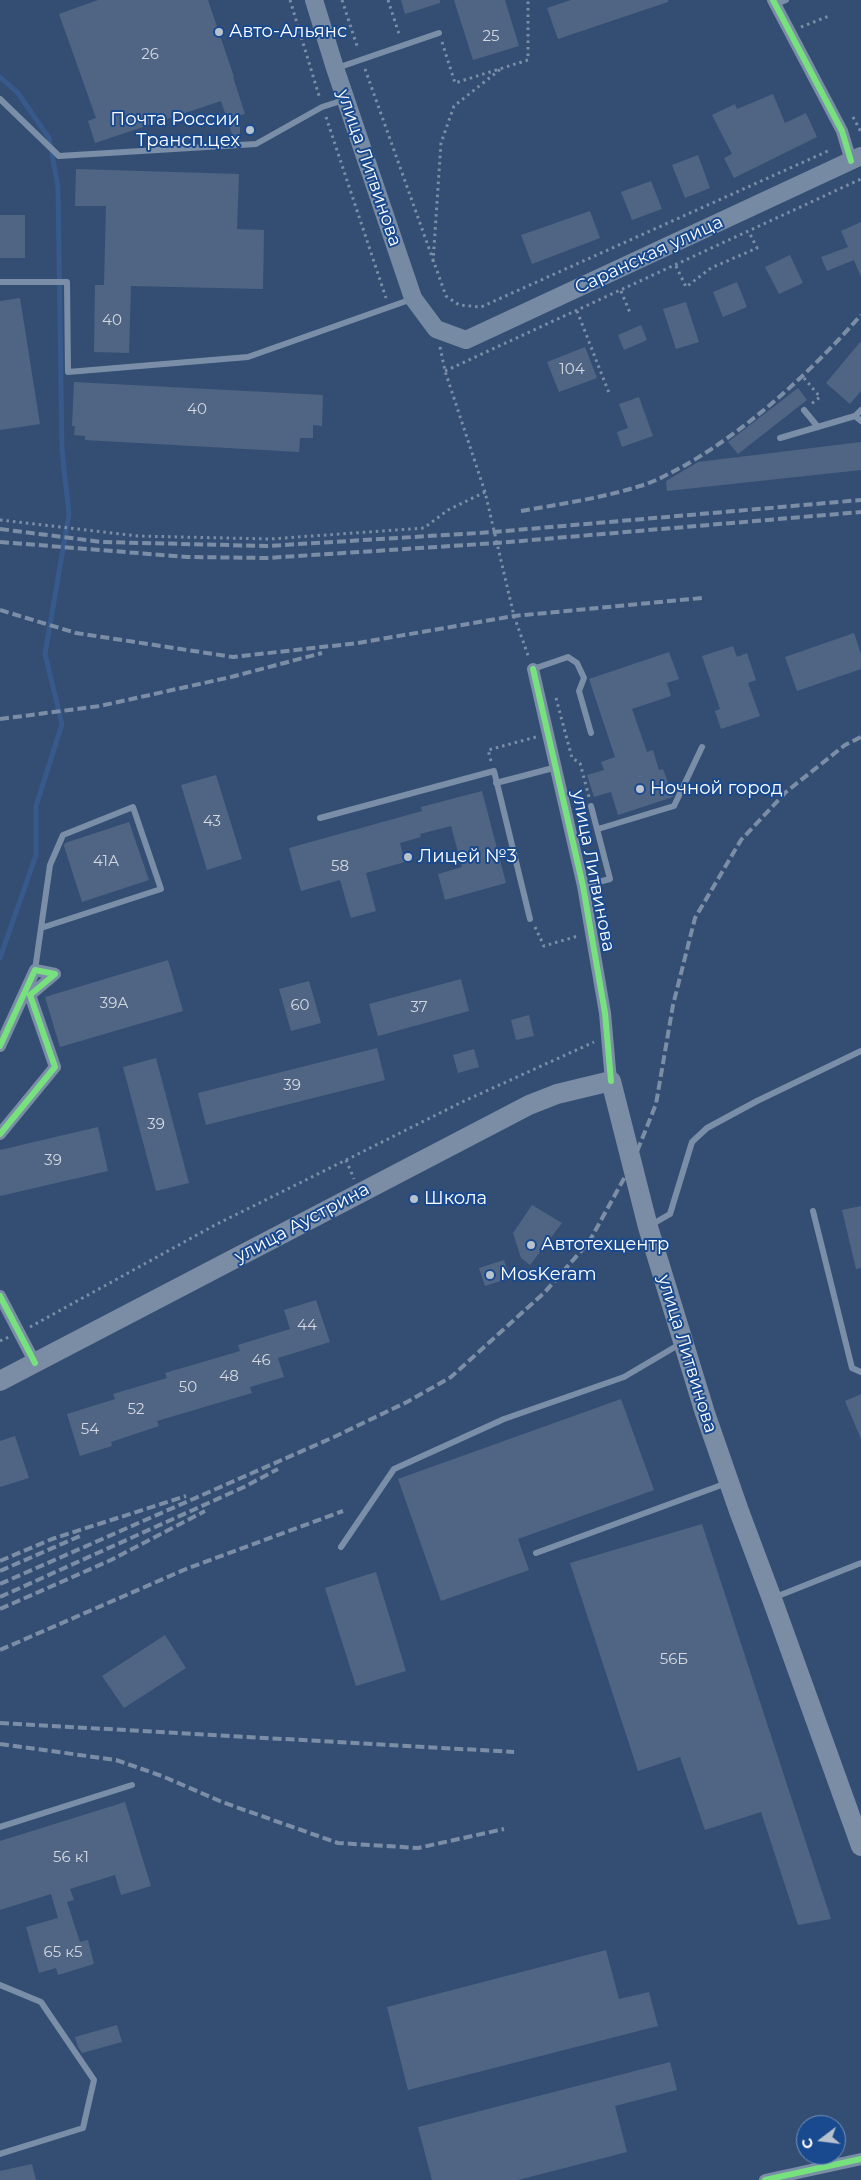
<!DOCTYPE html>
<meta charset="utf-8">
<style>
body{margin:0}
#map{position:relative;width:861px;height:2180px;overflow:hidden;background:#344e73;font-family:Montserrat,sans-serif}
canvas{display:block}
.north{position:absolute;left:796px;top:2115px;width:50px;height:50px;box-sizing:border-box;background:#19498e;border:1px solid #7592bb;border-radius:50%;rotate:255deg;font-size:14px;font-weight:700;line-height:20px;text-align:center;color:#fff}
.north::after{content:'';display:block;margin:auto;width:18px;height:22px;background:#b8c1ce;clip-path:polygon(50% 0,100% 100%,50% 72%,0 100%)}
</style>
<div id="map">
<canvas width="861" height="2180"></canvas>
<div class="north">С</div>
</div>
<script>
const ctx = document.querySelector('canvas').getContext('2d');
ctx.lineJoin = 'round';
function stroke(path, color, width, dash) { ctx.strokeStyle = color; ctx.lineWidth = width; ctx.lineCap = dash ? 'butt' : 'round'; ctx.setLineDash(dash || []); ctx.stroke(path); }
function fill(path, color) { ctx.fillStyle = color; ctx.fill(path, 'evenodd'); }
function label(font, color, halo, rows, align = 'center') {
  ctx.font = font + ' Montserrat,sans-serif'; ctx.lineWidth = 4; ctx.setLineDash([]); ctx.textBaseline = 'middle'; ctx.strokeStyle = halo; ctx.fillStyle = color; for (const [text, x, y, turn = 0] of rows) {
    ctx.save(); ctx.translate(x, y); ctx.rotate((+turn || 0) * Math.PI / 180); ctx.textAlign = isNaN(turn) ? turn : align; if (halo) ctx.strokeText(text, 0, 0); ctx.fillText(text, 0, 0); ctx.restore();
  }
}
const stream = new Path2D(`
 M0,77L18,93L49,138L58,187L62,450L69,514L45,654L62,724L36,806V855L0,958`);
const building = new Path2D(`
 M98,0H208L234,77H233L245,114L240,115V140H234L221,101L95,143L88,121L96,118L59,14Z
 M401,0H440V3L405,14Z
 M454,0H505L519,46L473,60Z
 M571,0H668V2L558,39L547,8Z
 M773,94L785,123L806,113L817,137L734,178L724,158L732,154L712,115L735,104L737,109Z
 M698,155L710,188L685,198L672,165Z
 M76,169L239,174L237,229L264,230L263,289L131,286L129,353L94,352L95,285H104L106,206H75Z
 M651,181L662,209L632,220L621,192Z
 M590,211L600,238L532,264L521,235Z
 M0,215H25V258H0Z
 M861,222V277L854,260L827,271L821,257L848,247L841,231Z
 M790,255L803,283L779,294L765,267Z
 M737,282L747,307L723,317L713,292Z
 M20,298L40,424L0,430V301Z
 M686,302L699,342L676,349L663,309Z
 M641,325L647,340L624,350L618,335Z
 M861,341V391L850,404L826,383Z
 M585,347L597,378L559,392L547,362Z
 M74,382L323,395L322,426L313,425V438H300L299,452L85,440V436L74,435L75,426H72Z
 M798,388L807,400L738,454L728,442Z
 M639,397L653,436L622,447L617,432L628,428L619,404Z
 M861,442V470L667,491L666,481L698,462Z
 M854,633L861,654V669L797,691L785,657Z
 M733,646L737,657L747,653L756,680L748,683L760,716L721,729L715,711L720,709L702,656Z
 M669,652L679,679L667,683L671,696L632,709L647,752L653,750L659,770L663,769L673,797L618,815L611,792L594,797L587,775L604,770L601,762L615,757L589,679Z
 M216,775L242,859L207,870L181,785Z
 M482,791L506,883L445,900L438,874L462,867L451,826L420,834L421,837L400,843L405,862L366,873L376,911L351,918L340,880L301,891L289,848L422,811L421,807Z
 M129,822L149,880L82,902L64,846L65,843Z
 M168,960L183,1011L60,1047L45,997Z
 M461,979L469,1011L378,1036L369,1004Z
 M309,981L321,1023L291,1031L279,989Z
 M529,1015L534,1036L516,1040L511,1020Z
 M377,1048L385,1080L206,1125L198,1093Z
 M474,1049L479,1067L458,1073L453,1055Z
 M156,1058L189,1183L156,1191L123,1067Z
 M98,1127L108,1171L0,1196V1150Z
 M532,1205L562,1223L530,1265L521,1258L513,1233Z
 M861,1206V1268L856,1269L842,1210Z
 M504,1260L510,1278L485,1286L479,1268Z
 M316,1300L330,1342L278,1358L284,1377L250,1387L252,1393L157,1421L159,1426L111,1442L112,1446L80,1456L67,1414L115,1399L113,1394L167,1378L165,1373L240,1351L238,1345L290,1329L284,1310Z
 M861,1394V1439L845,1401Z
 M621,1399L654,1490L518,1539L529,1570L441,1601L398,1479Z
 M15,1436L29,1478L0,1487V1441Z
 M702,1524L794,1806L831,1919L798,1925L761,1812L705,1830L680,1757L638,1771L570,1563Z
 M376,1572L406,1671L356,1686L325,1588Z
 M165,1635L186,1668L124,1708L102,1676Z
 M125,1802L151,1886L121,1895L115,1875L70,1889L74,1900L67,1902L80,1942L88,1940L94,1964L58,1975L56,1968L39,1973L26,1927L58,1918L51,1894L0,1910V1841Z
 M606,1950L619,1999L649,1992L658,2026L408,2090L387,2007Z
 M117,2025L122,2042L82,2053L78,2047L75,2037Z
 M670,2062L677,2090L615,2106L627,2152L518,2180H432L418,2127Z
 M32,2164L36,2180H0V2171Z`);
const path = new Path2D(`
 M290,0L320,99
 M342,0L358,49
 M388,0L400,37
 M801,27L829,16
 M442,42L455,83L528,60V0
 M365,69L446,296L459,305L481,307L828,151
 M326,117L386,298
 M853,117L861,132
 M433,262L441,143L454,106L502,68
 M676,266L686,287L711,268L757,248L749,232
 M621,291L631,315
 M577,311L609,393
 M440,347L445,371L485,492L514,616L529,658
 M445,371L861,179
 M804,378L820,397L810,405
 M0,520L138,536L270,539L424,528L448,510L485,492
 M556,698L572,758L580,763L589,797
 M491,761L488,750L536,737
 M535,927L544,946L578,936
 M346,1160L462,1102L594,1042
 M30,1327L215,1225L346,1160L354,1179
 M0,1341L9,1337`);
const lane = new Path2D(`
 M776,4L786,0
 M337,68L439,33
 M0,99L59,156L256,144L322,107L344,100
 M0,282H67L68,372L248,357L412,299
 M804,410L818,427
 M855,416L861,421
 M780,438L855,416L861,410
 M533,669L568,657L577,663L584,678L579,691L591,733
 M496,783L557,767
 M320,818L494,771L530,919
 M598,829L674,806L702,747
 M583,886L610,879L591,806
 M35,970L50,865L63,835L133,807L161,889L41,928
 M813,1211L852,1368L861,1372
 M651,1225L670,1214L692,1142L707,1128L757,1101L861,1051
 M341,1547L394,1469L504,1419L624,1377L680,1344
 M536,1553L727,1483
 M773,1598L861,1563
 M0,1827L132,1785
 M0,1985L41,2002L94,2080L83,2128L0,2154`);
const street = new Path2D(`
 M773,0L842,131L851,161
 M533,669L583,886L605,1013L611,1081
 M0,1046L35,970L55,974L30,995L55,1067L0,1134
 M0,1296L35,1363
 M765,2180L861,2159`);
const secondary = new Path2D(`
 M314,0L335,68L413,298L436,329L466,340L861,156`);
const primary = new Path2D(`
 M0,1381L529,1105L557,1094L611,1081L648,1227L705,1413L739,1511L772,1599L861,1846`);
const rail = new Path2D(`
 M521,511C561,504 602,498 640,486C655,482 668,474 682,467C749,429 810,373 861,315
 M0,529L102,542L267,546L494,532L861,500
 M0,542L187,557L267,558L497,543L861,512
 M0,610L76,633L233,657L358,643L514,616L702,598
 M0,719L100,706L231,677L322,653
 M0,1561L52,1539L186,1496
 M0,1571L80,1536
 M0,1584L334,1437L407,1402L451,1377L545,1292L589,1242L632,1164L656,1104L673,1005L695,918L741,840L786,792L845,745L861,737
 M0,1597L244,1487L278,1469
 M0,1609L111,1560L205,1511
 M0,1650L186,1569L343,1511
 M0,1723L514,1752
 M0,1744L116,1760L162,1776L222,1802L338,1843L418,1848L504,1829`);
const cycleway = new Path2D(`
 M773,0L842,131L851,161
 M533,669L583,886L605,1013L611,1081
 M0,1046L35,970L55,974L30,995L55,1067L0,1134
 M0,1296L35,1363
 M765,2180L861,2159`);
const markers = [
 [219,32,5,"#b8c1ce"],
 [250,130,5,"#b8c1ce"],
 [640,789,5,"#b8c1ce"],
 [408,857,5,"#b8c1ce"],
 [414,1199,5,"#b8c1ce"],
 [531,1245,5,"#b8c1ce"],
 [490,1275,5,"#b8c1ce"]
];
const numberNames = [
 ["25",491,37],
 ["26",150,55],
 ["40",112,321],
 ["104",572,370],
 ["40",197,410],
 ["43",212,822],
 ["41А",106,862],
 ["58",340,867],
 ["39А",114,1004],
 ["60",300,1006],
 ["37",419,1008],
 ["39",292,1086],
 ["39",156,1125],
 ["39",53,1161],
 ["44",307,1326],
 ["46",261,1361],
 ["48",229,1377],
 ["50",188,1388],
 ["52",136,1410],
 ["54",90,1430],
 ["56Б",674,1660],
 ["56 к1",71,1858],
 ["65 к5",63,1953]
];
const poiNames = [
 ["Авто-Альянс",229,32],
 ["Почта России",240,120,"right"],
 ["Трансп.цех",240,141,"right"],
 ["Ночной город",650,789],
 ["Лицей №3",418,857],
 ["Школа",424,1199],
 ["Автотехцентр",541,1245],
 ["MosKeram",500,1275]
];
const streetNames = [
 ["улица Литвинова",369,168,71],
 ["Саранская улица",649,255,-25],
 ["улица Литвинова",593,871,79],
 ["улица Аустрина",302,1223,-28],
 ["улица Литвинова",687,1354,73]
];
stroke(stream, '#37598b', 5);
fill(building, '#506584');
stroke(path, '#7b8ea7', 3, [2.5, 4]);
stroke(lane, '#7b8ea7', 6);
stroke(street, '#7b8ea7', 12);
stroke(secondary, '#778aa3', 18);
stroke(primary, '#7b8ca5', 20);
stroke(rail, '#7c8ea6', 4, [9, 4]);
stroke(cycleway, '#77e17e', 6);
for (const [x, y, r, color] of markers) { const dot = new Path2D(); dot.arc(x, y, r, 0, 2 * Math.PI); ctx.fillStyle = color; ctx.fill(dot); stroke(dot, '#19498e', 2); }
label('15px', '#d3d8e0', null, numberNames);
label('18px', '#fff', '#19498e', poiNames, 'left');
label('18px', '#fff', '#19498e', streetNames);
</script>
